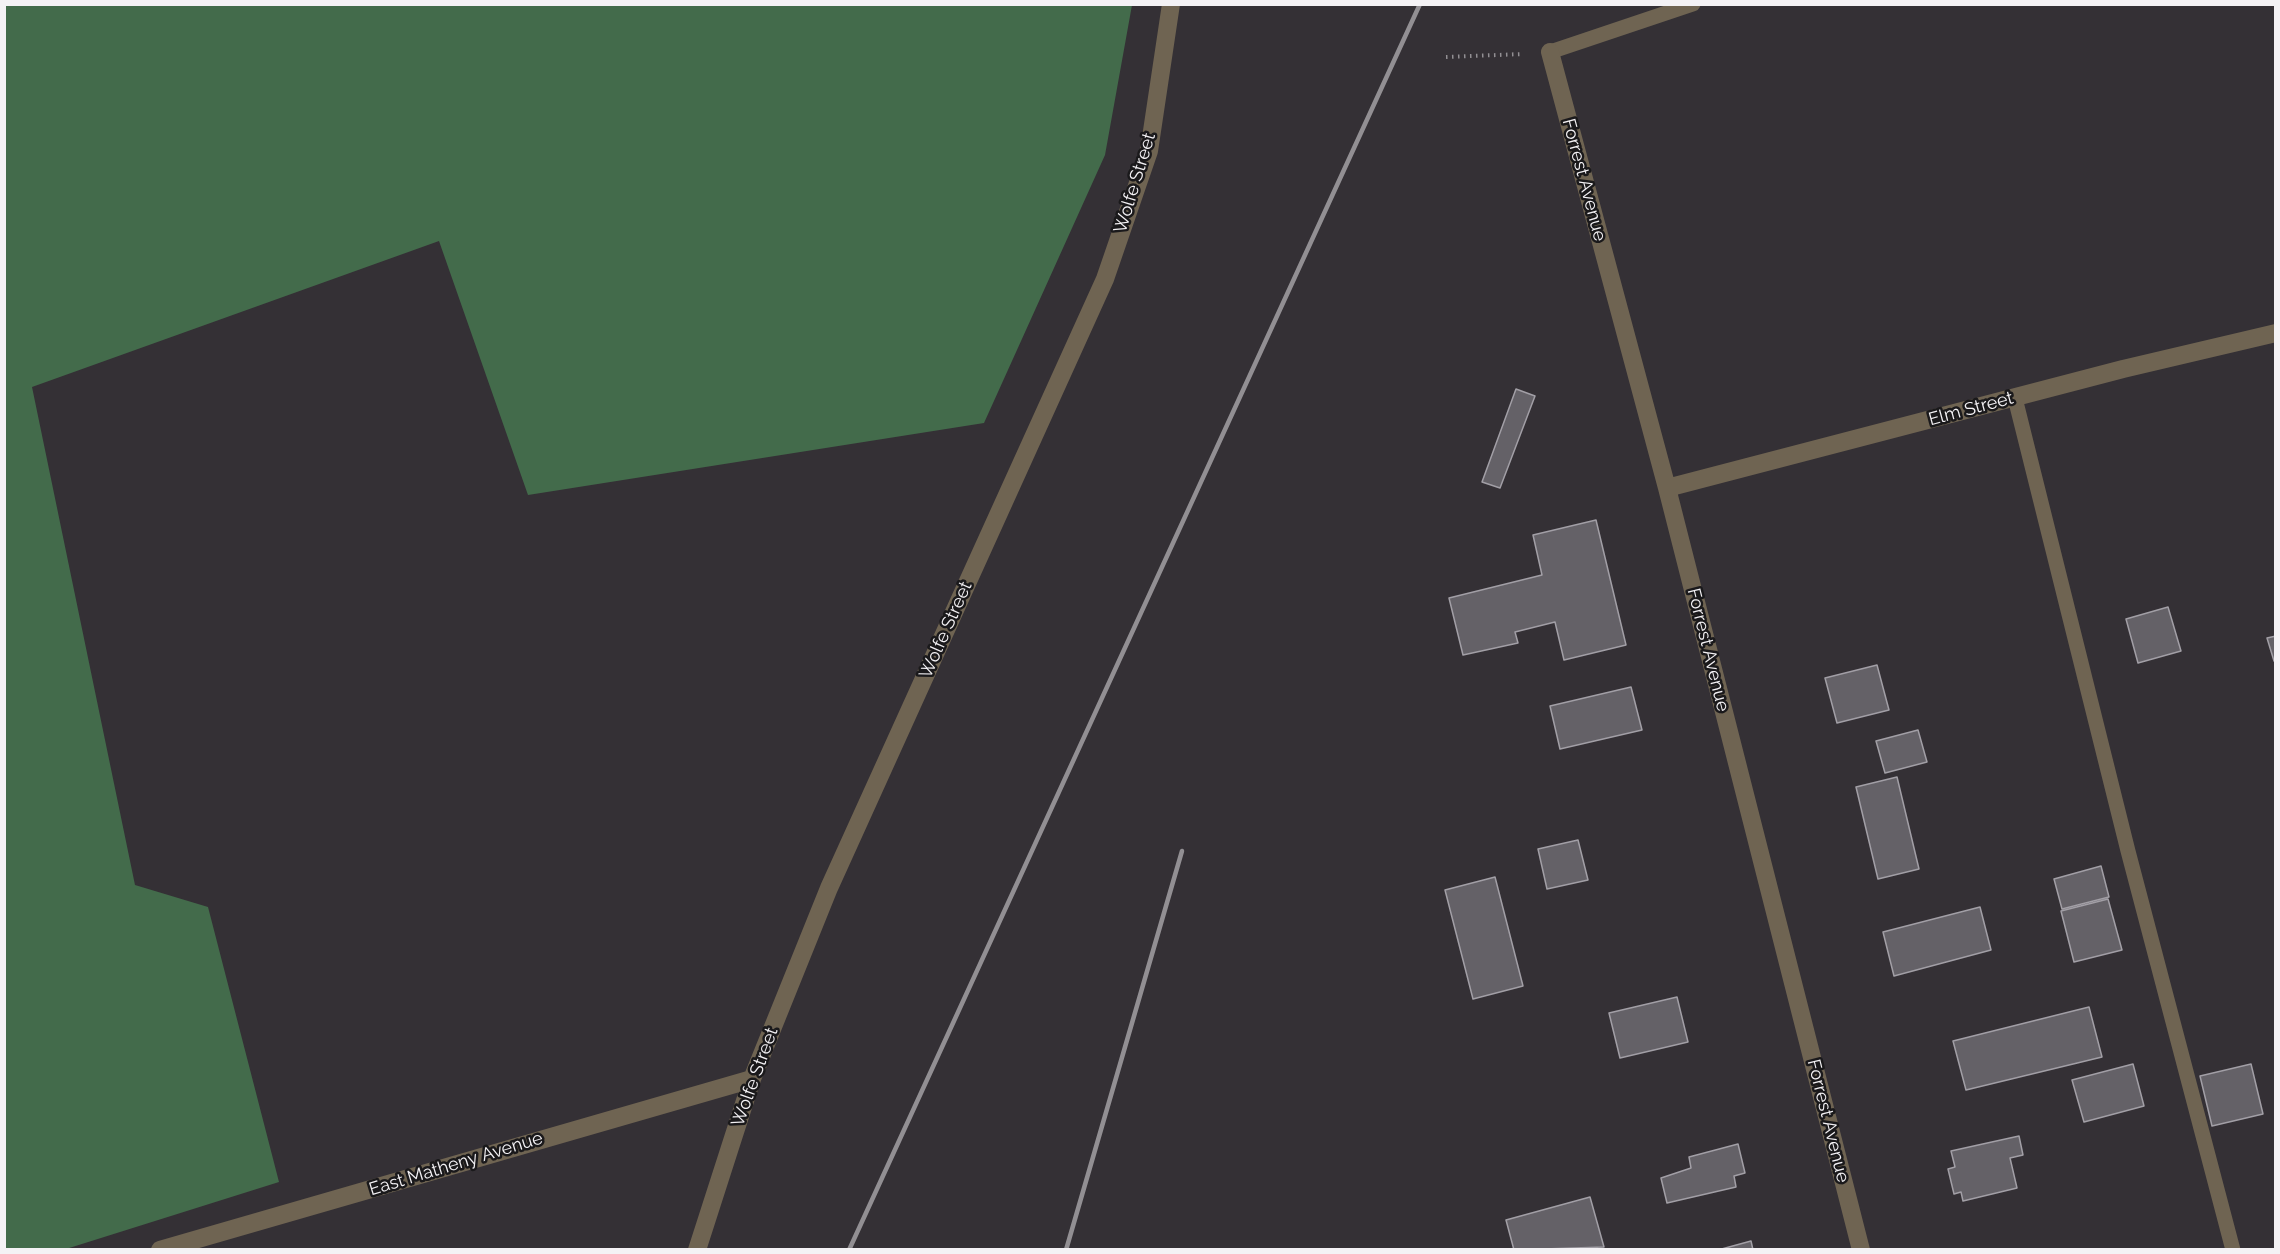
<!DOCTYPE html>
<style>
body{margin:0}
#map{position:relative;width:2280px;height:1254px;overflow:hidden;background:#343035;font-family:Raleway,sans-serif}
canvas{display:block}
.frame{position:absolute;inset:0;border:6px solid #f4f2f5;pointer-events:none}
</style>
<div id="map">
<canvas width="2280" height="1254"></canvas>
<div class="frame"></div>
</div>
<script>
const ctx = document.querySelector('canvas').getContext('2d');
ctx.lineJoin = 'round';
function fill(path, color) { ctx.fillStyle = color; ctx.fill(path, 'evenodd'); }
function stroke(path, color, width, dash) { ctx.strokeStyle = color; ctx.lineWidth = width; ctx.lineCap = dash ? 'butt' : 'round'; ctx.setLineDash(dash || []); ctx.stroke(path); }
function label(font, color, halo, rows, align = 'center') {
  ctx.font = font + ' Raleway,sans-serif'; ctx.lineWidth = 5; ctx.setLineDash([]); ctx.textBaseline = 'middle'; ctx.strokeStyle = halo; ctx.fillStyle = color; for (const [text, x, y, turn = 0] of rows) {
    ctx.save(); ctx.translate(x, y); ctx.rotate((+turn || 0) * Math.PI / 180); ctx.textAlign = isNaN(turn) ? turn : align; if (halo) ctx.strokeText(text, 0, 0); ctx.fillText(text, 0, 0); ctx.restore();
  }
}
const forest = new Path2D(`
 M5,4L1132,5L1105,155L984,423L528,495L439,241L32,387L135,885L208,907L279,1182L66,1249H4Z`);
const building = new Path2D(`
 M1516,389L1535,396L1500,488L1482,482Z
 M1596,520L1626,645L1564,660L1555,622L1515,632L1518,643L1463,655L1449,598L1542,575L1533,535Z
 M2168,607L2181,651L2138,663L2126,619Z
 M2276,636V661H2274L2267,638Z
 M1877,665L1889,710L1837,723L1825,678Z
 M1631,687L1642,730L1560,749L1550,706Z
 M1918,730L1927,762L1885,773L1876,741Z
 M1897,777L1919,869L1878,879L1856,787Z
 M1578,840L1588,880L1547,889L1538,849Z
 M2101,866L2109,897L2062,909L2054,879Z
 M1495,877L1523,986L1473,999L1445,890Z
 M2108,899L2122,950L2074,962L2061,911Z
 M1980,907L1991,950L1894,976L1883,932Z
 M1677,997L1688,1042L1620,1058L1609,1013Z
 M2089,1007L2102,1057L1966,1090L1953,1041Z
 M2133,1064L2144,1106L2084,1122L2072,1080Z
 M2251,1064L2263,1114L2212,1126L2200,1076Z
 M2019,1136L2023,1155L2010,1158L2017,1188L1963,1201L1961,1192L1954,1194L1948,1169L1955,1167L1951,1151Z
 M1738,1144L1745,1173L1734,1176L1736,1187L1667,1203L1661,1178L1691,1168L1689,1157Z
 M1590,1197L1604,1247L1514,1250L1506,1220Z
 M1751,1241L1753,1250H1718Z`);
const path = new Path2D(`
 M1446,57L1523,54`);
const lane = new Path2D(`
 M1550,52L1693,4
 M2015,398L2128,851L2233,1250`);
const street = new Path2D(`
 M1550,52L1667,488L1861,1250
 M1667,488L2123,369L2276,333
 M160,1250L752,1079
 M697,1250L752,1079L829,888L1105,279L1149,151L1171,4`);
const rail = new Path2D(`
 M849,1250L1420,4
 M1066,1250L1182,851`);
const streetNames = [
 ["Forrest Avenue",1584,180,75],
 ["Wolfe Street",1135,183,-73],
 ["Elm Street",1971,409,-15],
 ["Wolfe Street",946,630,-66],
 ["Forrest Avenue",1708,650,76],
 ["Wolfe Street",755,1077,-70],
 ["Forrest Avenue",1828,1121,76],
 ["East Matheny Avenue",456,1164,-17]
];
fill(forest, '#436b4b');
fill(building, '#646167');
stroke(building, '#a29fa6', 1.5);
stroke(path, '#928f93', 4, [1.5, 4.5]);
stroke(lane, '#6f6452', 15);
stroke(street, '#6f6452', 18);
stroke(rail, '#928f93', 4.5);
label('18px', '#f4f2f5', '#1a191b', streetNames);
</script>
